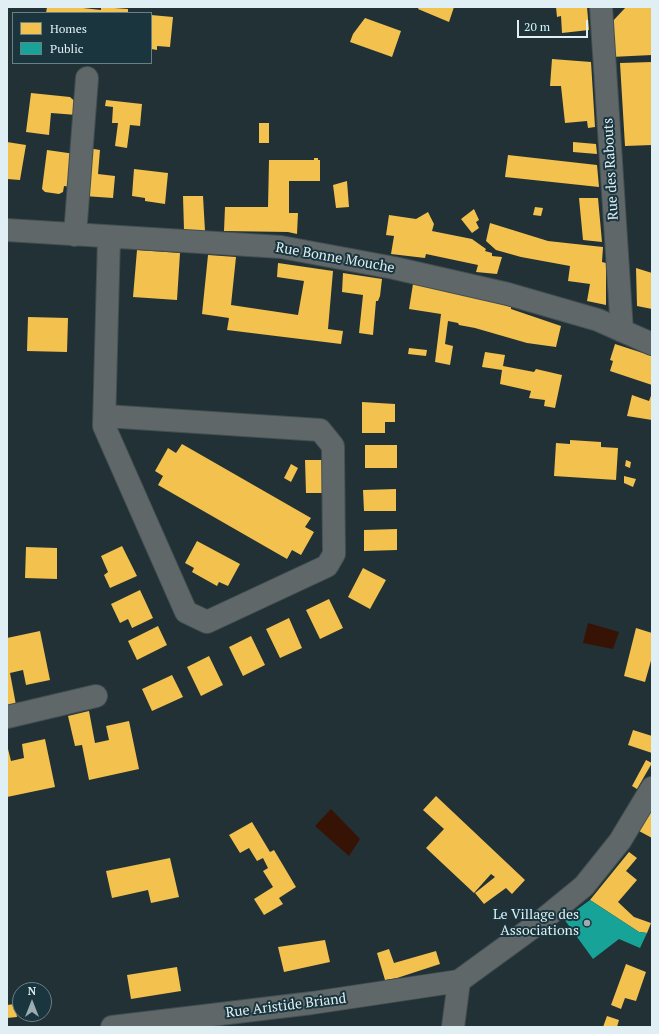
<!DOCTYPE html>
<style>
body{margin:0}
#map{position:relative;width:659px;height:1034px;overflow:hidden;background:#223135;font-family:"PT Serif",serif}
canvas{display:block}
.frame{position:absolute;inset:0;border:8px solid #dfeff4;pointer-events:none}
.legend{position:absolute;left:12px;top:12px;width:140px;height:52px;box-sizing:border-box;background:#1a353d;border:1px solid #697f86;margin:0;padding:5px 7px;list-style:none;font-size:12px;color:#dfeff4}
.legend li{display:flex;align-items:center;gap:8px;height:20px}
.legend b{width:20px;border:1px solid #697f86}
.north{position:absolute;left:12px;top:982px;width:40px;height:40px;box-sizing:border-box;background:#1a353d;border:1px solid #697f86;border-radius:50%;rotate:0deg;font-size:11px;font-weight:700;line-height:16px;text-align:center;color:#dfeff4}
.north::after{content:'';display:block;margin:auto;width:14px;height:18px;background:#9dacb1;clip-path:polygon(50% 0,100% 100%,50% 72%,0 100%)}
.scale{position:absolute;left:517px;top:20px;width:71px;height:18px;box-sizing:border-box;border:2px solid #dfeff4;border-top:0;padding-left:5px;font-size:12px;line-height:14px;white-space:nowrap;color:#dfeff4;-webkit-text-stroke:3px #1a353d;paint-order:stroke}
</style>
<div id="map">
<canvas width="659" height="1034"></canvas>
<div class="frame"></div>
<ul class="legend">
<li><b style="height:11px;background:#f2c14e"></b>Homes</li>
<li><b style="height:11px;background:#17a398"></b>Public</li>
</ul>
<div class="north">N</div>
<div class="scale">20 m</div>
</div>
<script>
const ctx = document.querySelector('canvas').getContext('2d');
ctx.lineJoin = 'round';
function fill(path, color) { ctx.fillStyle = color; ctx.fill(path, 'evenodd'); }
function stroke(path, color, width, dash) { ctx.strokeStyle = color; ctx.lineWidth = width; ctx.lineCap = dash ? 'butt' : 'round'; ctx.setLineDash(dash || []); ctx.stroke(path); }
function label(font, color, halo, rows, align = 'center') {
  ctx.font = font + ' "PT Serif",serif'; ctx.lineWidth = 4; ctx.setLineDash([]); ctx.textBaseline = 'middle'; ctx.strokeStyle = halo; ctx.fillStyle = color; for (const [text, x, y, turn = 0] of rows) {
    ctx.save(); ctx.translate(x, y); ctx.rotate((+turn || 0) * Math.PI / 180); ctx.textAlign = isNaN(turn) ? turn : align; if (halo) ctx.strokeText(text, 0, 0); ctx.fillText(text, 0, 0); ctx.restore();
  }
}
const water = new Path2D(`
 M588,623L619,632L613,649L583,643Z
 M331,809L360,839L349,856L315,826Z`);
const homes = new Path2D(`
 M47,7H74L101,10V7L128,9V13H46Z
 M419,7H454L449,22L418,9Z
 M556,7H587L589,30L562,33L561,16L557,17Z
 M626,7H652V55L611,57V23Z
 M151,15L173,17L170,47L157,46V50L151,49Z
 M365,18L401,31L392,57L350,42L353,34Z
 M552,59L591,62L595,127L588,128L587,121L565,123L561,86H550Z
 M652,62V145L625,146L620,63Z
 M31,93L70,97L79,105L77,115L51,113L49,135L26,132Z
 M106,100L142,104L140,126L130,125L127,148L115,146L118,123H112L113,107L105,106Z
 M259,123H269V143H259Z
 M7,142L26,145L20,180L7,179Z
 M573,142L596,144L597,154L573,152Z
 M88,148L100,150L98,174L115,176L113,198L84,196Z
 M47,150L75,154L71,187L64,186L63,192L59,194L45,192L42,189Z
 M508,155L597,165L599,187L505,177Z
 M314,158H318V160H320V181H289V213H298L297,234L288,232L224,231L225,207H268L269,160H314Z
 M134,169L168,173L165,204L145,201V198L132,196Z
 M347,181L349,207L336,208L333,185Z
 M183,196H203L205,231L184,230Z
 M579,198H598L602,242L583,240Z
 M535,207L543,208L541,216L533,215Z
 M474,209L479,220L476,222L479,228L472,233L461,219Z
 M428,212L434,224L432,231L472,239L486,249L485,251L492,253V256L502,257L497,274L476,272L478,265L426,254L425,258L391,254L394,236L386,235L389,215L416,219Z
 M490,223L548,241L603,247L602,262L606,263V305L587,301L590,284L568,281L570,266L521,257L496,250L486,241Z
 M137,250L180,253L177,300L133,297Z
 M208,255L236,257L231,305L298,315L304,281L277,277L278,263L333,271L328,329L343,331L341,344L227,330L229,318L202,314Z
 M636,268L652,273V309L637,306Z
 M343,273L382,279L380,296L378,301H376L373,335L359,333L363,295L342,292Z
 M413,284L465,294L511,307V309L561,326L556,347L527,343L475,328L459,325L458,323L448,321L445,344L453,346L450,365L435,362L441,314L409,309Z
 M28,317L68,318L67,352L27,351Z
 M615,344L652,356V385L610,371L613,361L610,360Z
 M409,348L427,350L426,356L408,354Z
 M485,352L505,355L503,366L534,372L536,369L562,375L555,408L544,406L545,400L529,398L531,391L500,384L502,370L482,367Z
 M652,393V420L627,416L632,395L649,401Z
 M362,402L395,404V422H385V433H362Z
 M570,440L601,442V447L618,448L616,480L554,476L556,443L570,444Z
 M182,444L311,518L305,527L314,532L301,555L292,550L287,559L158,485L163,476L155,471L168,448L176,453Z
 M365,445H397V468H365Z
 M305,460H325V493H306Z
 M626,460L631,462L630,468L625,466Z
 M291,464L298,468L291,482L284,478Z
 M624,476L636,479L633,487L624,483Z
 M396,489V511H364L363,490Z
 M397,529V550L364,551V530Z
 M197,541L240,564L228,586L219,582L217,586L192,572L194,568L185,563Z
 M122,546L137,576L110,588L104,575L108,572L101,556Z
 M26,547L57,548V579L25,578Z
 M363,568L386,580L370,609L348,597Z
 M140,590L153,618L132,628L128,619L120,623L111,604Z
 M329,599L343,628L320,639L306,610Z
 M289,618L302,648L280,658L266,629Z
 M158,626L167,645L137,660L128,641Z
 M636,628L652,633V657L645,682L624,676Z
 M40,631L50,680L26,685L23,670L10,673L16,705L7,707V638Z
 M251,636L265,665L243,676L229,647Z
 M209,656L223,685L201,696L187,667Z
 M172,675L183,697L152,711L142,689Z
 M89,711L95,743L109,740L106,726L129,721L139,769L89,780L82,745L75,746L68,716Z
 M633,730L652,736V753L628,745Z
 M45,739L55,787L7,797V745L11,761L24,758L22,744Z
 M646,760L652,763L637,789L632,786Z
 M436,796L525,880L512,894L506,888L484,904L475,893L495,877L491,874L474,893L426,848L444,829L423,810Z
 M651,811L652,812V838L639,831Z
 M252,822L270,852L274,850L296,887L279,898L283,904L264,915L254,899L273,887L263,871L268,868L263,858L257,861L249,848L240,853L229,835Z
 M629,852L637,858L626,871L637,880L618,902L634,917L651,923L647,933L639,932L590,900Z
 M170,858L179,897L151,903L148,890L112,898L106,871Z
 M325,940L330,962L284,972L278,947Z
 M389,949L394,963L436,951L440,964L397,978L385,980L377,953Z
 M626,964L646,972L636,1001L625,998L621,1009L611,1005Z
 M177,967L181,991L131,999L127,975Z
 M15,1004L17,1017L7,1018V1005Z
 M607,1016L619,1020L617,1027H603Z`);
const public = new Path2D(`
 M590,900L639,932L647,933L640,948L619,939L593,959L564,919Z`);
const minor = new Path2D(`
 M601,7L622,331
 M7,230L281,247L394,268L508,294L598,320L652,344
 M75,235L87,78
 M105,416L320,430L333,446L334,554L327,566L207,622L186,612L104,426L109,237
 M7,717L96,696
 M112,1027L312,1003L459,981L540,922L584,886L620,841L652,788
 M453,1027L459,981`);
const markers = [
 [587,923,4,"#9dacb1"]
];
const streetNames = [
 ["Rue des Rabouts",611,169,-93],
 ["Rue Bonne Mouche",335,258,10],
 ["Rue Aristide Briand",286,1006,-7]
];
const poiNames = [
 ["Le Village des",579,915],
 ["Associations",579,931]
];
fill(water, '#371305');
fill(homes, '#f2c14e');
fill(public, '#17a398');
stroke(minor, '#424f52', 24);
stroke(minor, '#5f6769', 22);
for (const [x, y, r, color] of markers) { const dot = new Path2D(); dot.arc(x, y, r, 0, 2 * Math.PI); ctx.fillStyle = color; ctx.fill(dot); stroke(dot, '#1a353d', 1.5); }
label('14px', '#dfeff4', '#1a353d', streetNames);
label('14px', '#dfeff4', '#1a353d', poiNames, 'right');
</script>
